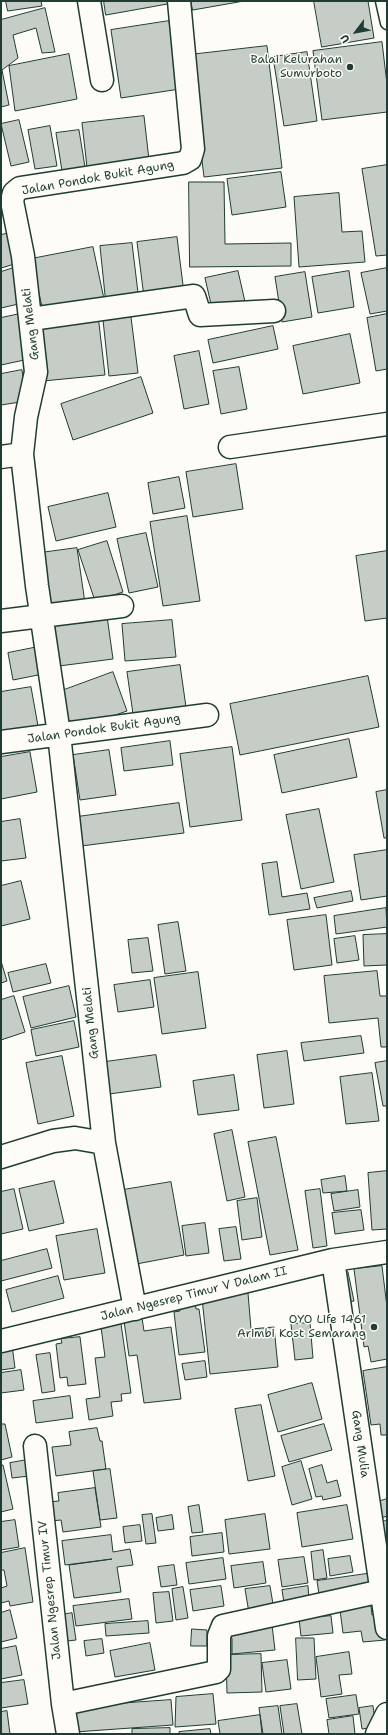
<!DOCTYPE html>
<style>
body{margin:0}
#map{position:relative;width:388px;height:1735px;overflow:hidden;background:#fdfcf7;font-family:"Shantell Sans",sans-serif}
canvas{display:block}
.frame{position:absolute;inset:0;border:2px solid #1f3d34;pointer-events:none}
.north{position:absolute;left:336px;top:12px;width:40px;height:40px;-webkit-text-stroke:3px #fdfcf7;paint-order:stroke;rotate:238deg;font-size:11px;font-weight:700;line-height:16px;text-align:center;color:#1f3d34}
.north::after{content:'';display:block;margin:auto;width:14px;height:18px;background:#1f3d34;clip-path:polygon(50% 0,100% 100%,50% 72%,0 100%)}
</style>
<div id="map">
<canvas width="388" height="1735"></canvas>
<div class="frame"></div>
<div class="north">U</div>
</div>
<script>
const ctx = document.querySelector('canvas').getContext('2d');
ctx.lineJoin = 'round';
function fill(path, color) { ctx.fillStyle = color; ctx.fill(path, 'evenodd'); }
function stroke(path, color, width, dash) { ctx.strokeStyle = color; ctx.lineWidth = width; ctx.lineCap = dash ? 'butt' : 'round'; ctx.setLineDash(dash || []); ctx.stroke(path); }
function label(font, color, halo, rows, align = 'center') {
  ctx.font = font + ' "Shantell Sans",sans-serif'; ctx.lineWidth = 3; ctx.setLineDash([]); ctx.textBaseline = 'middle'; ctx.strokeStyle = halo; ctx.fillStyle = color; for (const [text, x, y, turn = 0] of rows) {
    ctx.save(); ctx.translate(x, y); ctx.rotate((+turn || 0) * Math.PI / 180); ctx.textAlign = isNaN(turn) ? turn : align; if (halo) ctx.strokeText(text, 0, 0); ctx.fillText(text, 0, 0); ctx.restore();
  }
}
const building = new Path2D(`
 M6,1H41L42,6L8,11Z
 M104,1H173V3L106,15Z
 M191,1H244L193,10Z
 M314,1H368L374,38L322,47Z
 M45,8L55,52L42,53L36,28L13,35L18,58L2,70L9,105L1,107V20Z
 M169,21L180,89L121,98L111,30Z
 M382,42L387,84V112L322,120L313,51Z
 M267,46L282,168L204,177L189,55Z
 M307,52L317,121L284,126L273,57Z
 M69,54L77,99L15,111L9,66Z
 M144,116L149,160L87,167L82,123Z
 M19,120L29,162L11,166L1,124Z
 M50,126L57,166L35,169L28,130Z
 M79,130L85,167L62,171L56,133Z
 M387,165V255L376,256L362,169Z
 M281,172L286,207L232,215L227,179Z
 M189,182H224L225,244L291,243V266L190,267Z
 M339,193L342,232L362,231L365,262L299,267L294,197Z
 M10,233L18,263L1,268V235Z
 M177,237L184,293L144,297L137,242Z
 M132,243L139,301L106,305L100,246Z
 M93,247L104,299L43,311L31,259Z
 M17,267L27,302L1,308V272Z
 M387,268V311L370,314L361,273Z
 M238,271L246,306L213,313L205,278Z
 M349,271L354,307L318,313L312,277Z
 M305,272L312,317L282,322L275,277Z
 M20,314L29,359L1,365V318Z
 M387,314V369L376,371L367,318Z
 M98,315L105,375L43,381L37,321Z
 M131,317L138,373L109,376L103,320Z
 M273,326L278,349L213,363L208,340Z
 M350,334L360,383L303,394L293,346Z
 M199,351L209,404L184,409L174,356Z
 M239,367L247,409L221,414L213,371Z
 M22,370L27,401L1,405V374Z
 M141,377L153,413L73,440L61,404Z
 M236,464L243,509L193,517L186,472Z
 M179,477L185,508L153,514L148,483Z
 M108,493L116,527L56,541L48,507Z
 M187,516L200,601L163,606L150,522Z
 M146,533L158,587L129,593L117,539Z
 M107,541L123,592L95,601L78,550Z
 M77,548L85,603L47,608L40,553Z
 M387,551V618L365,621L356,556Z
 M107,616L113,659L59,666L54,623Z
 M172,620L176,657L125,661L122,624Z
 M38,647L43,674L13,680L8,653Z
 M180,665L186,707L133,714L127,672Z
 M113,672L127,711L69,731L56,693Z
 M368,676L379,727L240,755L230,704Z
 M31,687L38,726L1,732V692Z
 M349,739L357,777L282,793L274,755Z
 M170,741L173,765L124,771L121,748Z
 M232,747L242,820L190,827L180,754Z
 M109,750L116,795L80,800L73,755Z
 M30,752L37,792L1,799V757Z
 M387,790V838H384L376,792Z
 M179,803L184,833L81,846L77,817Z
 M319,809L334,882L301,889L286,815Z
 M20,819L26,858L1,861V822Z
 M387,850V896L361,900L354,855Z
 M277,862L282,897L307,893L310,909L269,915L262,864Z
 M21,881L30,919L1,926V886Z
 M351,891L353,901L317,908L314,898Z
 M386,908L387,927L336,934L334,916Z
 M326,915L332,965L294,970L287,920Z
 M178,922L186,971L165,974L158,925Z
 M387,934V965L364,966L363,935Z
 M355,936L359,960L337,963L334,939Z
 M148,938L153,971L132,973L128,940Z
 M1,961L7,981L1,983Z
 M46,964L51,983L13,992L8,973Z
 M377,971L380,996H387V1047H381L378,1018L329,1023L324,976Z
 M198,972L206,1028L162,1034L154,978Z
 M150,980L154,1007L118,1012L114,985Z
 M69,986L76,1017L31,1028L23,997Z
 M14,996L25,1032L1,1040V1000Z
 M74,1021L79,1047L36,1056L31,1030Z
 M361,1036L364,1053L304,1061L301,1043Z
 M287,1051L294,1104L264,1108L257,1055Z
 M156,1055L161,1087L109,1094L105,1062Z
 M62,1056L74,1116L38,1124L26,1063Z
 M387,1061V1106H383L375,1063Z
 M372,1073L379,1121L346,1124L340,1077Z
 M234,1075L239,1110L198,1115L193,1081Z
 M232,1130L245,1197L227,1201L214,1134Z
 M276,1137L298,1250L270,1255L248,1142Z
 M387,1171V1229L372,1230L368,1173Z
 M345,1176L347,1191L323,1193L321,1180Z
 M54,1181L64,1223L29,1231L19,1189Z
 M171,1182L184,1255L131,1265L117,1191Z
 M14,1189L23,1229L1,1234V1192Z
 M320,1189L327,1246L313,1248L305,1191Z
 M358,1190L360,1207L334,1211L331,1194Z
 M257,1198L262,1237L242,1240L237,1201Z
 M361,1210L364,1230L335,1234L332,1213Z
 M205,1223L209,1253L186,1256L182,1226Z
 M236,1227L241,1259L224,1261L219,1229Z
 M97,1229L105,1273L64,1280L56,1236Z
 M47,1249L52,1268L1,1281V1261Z
 M382,1266L387,1307V1359L371,1362L368,1346L364,1347L354,1269Z
 M348,1272L354,1301L343,1303L336,1275Z
 M58,1276L64,1298L12,1312L6,1290Z
 M248,1293L251,1329L274,1327L278,1367L210,1374L202,1298Z
 M195,1302L196,1309H199L205,1352L179,1355L174,1312L180,1311L179,1305Z
 M120,1317L131,1393L121,1394L122,1401L111,1402L113,1416L89,1420L86,1399L100,1397L95,1358L105,1357L100,1319Z
 M142,1318L144,1331L171,1327L181,1399L144,1403L137,1355L129,1356L124,1321Z
 M310,1323L313,1358L295,1360L291,1324Z
 M80,1337L86,1384L68,1386L67,1377L60,1378L56,1344L62,1343L61,1339Z
 M12,1345L15,1368L1,1370V1346Z
 M50,1353L55,1391L42,1393L36,1355Z
 M205,1361L207,1377L185,1380L182,1364Z
 M387,1367V1435H381L380,1424L371,1425L363,1371Z
 M21,1370L24,1390L1,1393V1373Z
 M312,1383L322,1419L278,1432L268,1395Z
 M70,1396L73,1418L36,1423L33,1401Z
 M261,1405L275,1476L248,1481L235,1409Z
 M1,1424H5L12,1457L1,1460Z
 M324,1424L332,1450L289,1462L281,1436Z
 M97,1428L100,1441H102L106,1469L56,1476L52,1447L71,1445L69,1432Z
 M27,1460L29,1476L12,1478L10,1463Z
 M301,1461L312,1499L292,1505L282,1467Z
 M1,1465H3L13,1509L1,1512Z
 M322,1465L327,1483L337,1480L341,1496L323,1500L322,1496L316,1497L309,1469Z
 M110,1469L117,1518L100,1520L93,1471Z
 M95,1488L101,1527L63,1532L61,1520L50,1521L47,1502L59,1501L58,1493Z
 M387,1499V1516L378,1519L374,1503Z
 M199,1505L203,1532L192,1533L188,1507Z
 M347,1505L353,1539L302,1547L297,1513Z
 M152,1514L156,1543L146,1544L142,1515Z
 M265,1514L270,1549L229,1554L225,1520Z
 M172,1515L174,1529L158,1531L156,1518Z
 M15,1520L19,1547L1,1550V1522Z
 M387,1521V1547H379L376,1522Z
 M140,1525L142,1541L125,1543L123,1527Z
 M222,1533L224,1552L192,1556L190,1537Z
 M111,1535L113,1552L130,1549L133,1565L117,1567L121,1592L74,1598L69,1565L112,1559L65,1565L62,1541Z
 M25,1548L33,1602L10,1606L9,1601L1,1603V1588L7,1586L4,1570H1V1553Z
 M323,1550L327,1578L314,1580L311,1552Z
 M350,1556L353,1572L330,1576L328,1559Z
 M304,1557L308,1583L282,1587L278,1560Z
 M223,1558L226,1579L189,1584L186,1563Z
 M263,1562L266,1583L234,1588L231,1566Z
 M174,1565L177,1585L161,1587L158,1567Z
 M373,1573L375,1586L319,1594L317,1581Z
 M221,1586L224,1606L193,1611L190,1590Z
 M270,1586L274,1610L249,1613L245,1589Z
 M308,1586L309,1599L284,1603L282,1590Z
 M183,1587L188,1618L176,1620L172,1589Z
 M169,1592L173,1621L156,1623L153,1593Z
 M129,1599L132,1619L76,1626L73,1606Z
 M371,1606L372,1615L381,1614L385,1640L363,1642L361,1631L343,1633L340,1610Z
 M10,1610L17,1638L1,1642V1613Z
 M72,1613L76,1640L59,1642L56,1616Z
 M331,1616L333,1633L301,1636L299,1619Z
 M148,1621L149,1633L106,1636L105,1624Z
 M272,1625L275,1650L232,1654V1639L229,1629Z
 M192,1629L207,1630V1646H191Z
 M296,1638H314L316,1679L298,1680Z
 M102,1639L104,1653L86,1656L84,1641Z
 M150,1643L155,1670L115,1677L110,1651Z
 M16,1646L22,1675L1,1679V1649Z
 M349,1652L352,1674L339,1675L342,1694L321,1697L316,1657Z
 M261,1654L262,1692L227,1693L226,1655Z
 M287,1660L291,1689L266,1692L262,1663Z
 M24,1680L28,1704L1,1708V1683Z
 M213,1694L216,1724L175,1727L176,1697Z
 M356,1695L359,1714L329,1718L326,1699Z
 M171,1700L173,1725L75,1732L73,1707Z
 M297,1704L302,1734H284L280,1706Z
 M278,1706L282,1734H263L259,1708Z
 M373,1706L376,1727L362,1729L359,1708Z
 M7,1711L10,1734H1V1712Z
 M260,1715L262,1734H220L218,1721Z
 M353,1716L355,1734H329L327,1720Z
 M170,1728V1734H132V1729Z
 M210,1729L211,1734H179V1732Z`);
const lane = new Path2D(`
 M382,1L387,23`);
const street = new Path2D(`
 M89,1L102,80
 M31,319L194,296L200,315L274,311
 M230,447L387,424
 M1,457L22,454
 M1,621L122,606
 M1,742L207,715
 M1,1157L53,1141L75,1138L104,1143
 M333,1260L387,1628
 M135,1309L104,1143L59,734L37,586L22,454L26,417L36,372L23,256L12,201L14,193L20,188L183,163L190,159L193,149L179,1
 M1,1341L333,1260L387,1252
 M35,1446L63,1704L68,1734
 M63,1704L216,1672L219,1669V1636L223,1626L382,1591
 M377,1734L387,1714`);
const markers = [
 [350,67,4,"#1f3d34"],
 [374,1327,4,"#1f3d34"]
];
const poiNames = [
 ["Balai Kelurahan",342,60],
 ["Sumurboto",342,74],
 ["OYO Life 1461",366,1320],
 ["Arimbi Kost Semarang",366,1334]
];
const streetNames = [
 ["Jalan Pondok Bukit Agung",98,178,-10],
 ["Gang Melati",31,324,-97],
 ["Jalan Pondok Bukit Agung",104,729,-8],
 ["Gang Melati",91,1023,-96],
 ["Jalan Ngesrep Timur V Dalam II",194,1294,-14],
 ["Gang Mulia",360,1444,82],
 ["Jalan Ngesrep Timur IV",50,1590,-96]
];
fill(building, '#c6cdc7');
stroke(building, '#1f3d34', 1);
stroke(lane, '#1f3d34', 15);
stroke(street, '#1f3d34', 25);
stroke(lane, '#fdfcf7', 12);
stroke(street, '#fdfcf7', 22);
for (const [x, y, r, color] of markers) { const dot = new Path2D(); dot.arc(x, y, r, 0, 2 * Math.PI); ctx.fillStyle = color; ctx.fill(dot); stroke(dot, '#fdfcf7', 1.5); }
label('12px', '#1f3d34', '#fdfcf7', poiNames, 'right');
label('12px', '#1f3d34', '#fdfcf7', streetNames);
</script>
